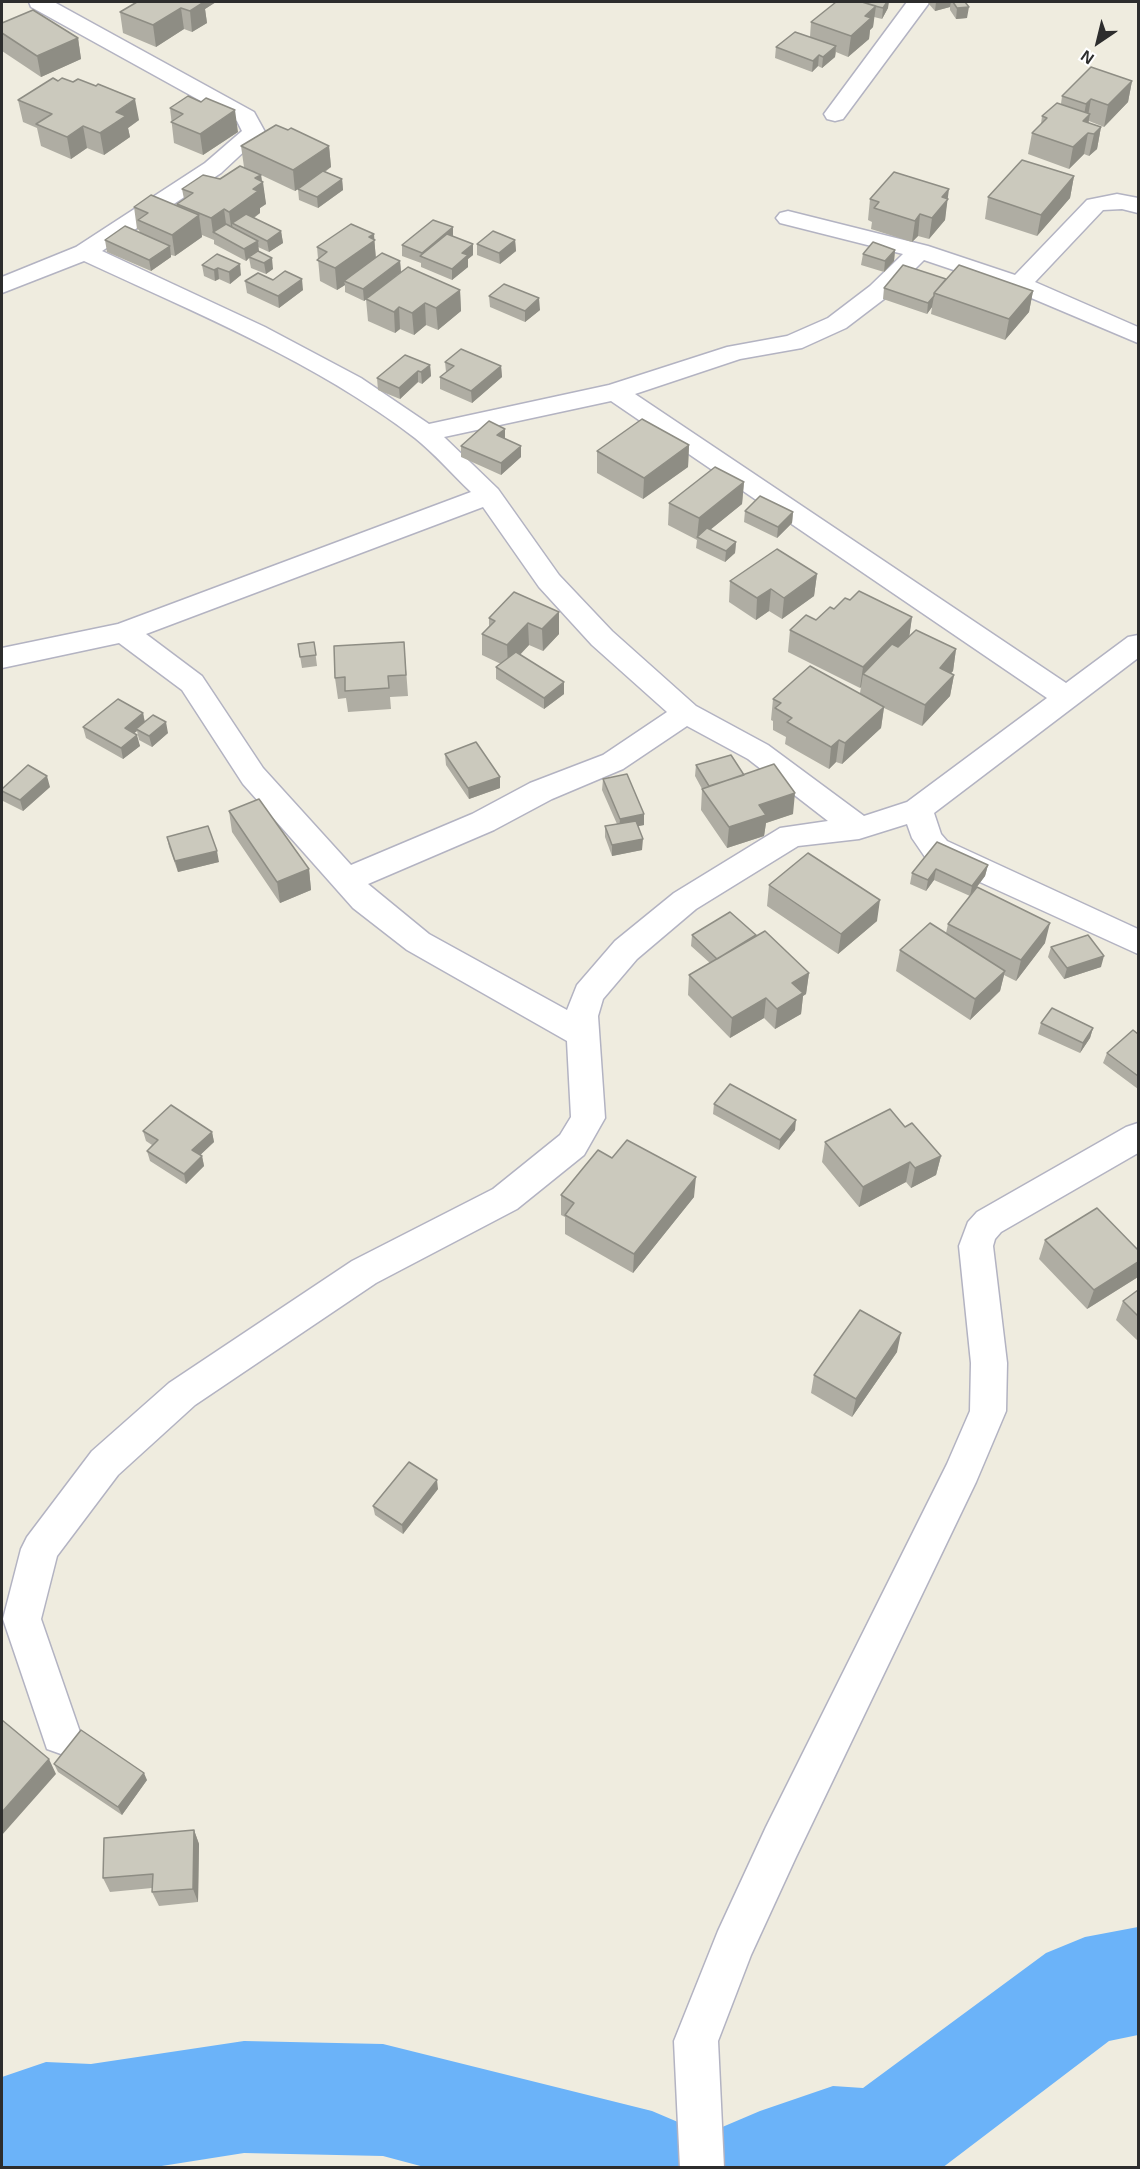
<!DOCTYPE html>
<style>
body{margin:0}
#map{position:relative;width:1140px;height:2169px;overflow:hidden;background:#efecdf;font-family:Helvetica,sans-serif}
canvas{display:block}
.frame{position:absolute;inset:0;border:3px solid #2d2d2d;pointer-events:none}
.north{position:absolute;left:1068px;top:12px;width:60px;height:60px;-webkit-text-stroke:4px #fff;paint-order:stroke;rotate:215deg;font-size:16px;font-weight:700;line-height:24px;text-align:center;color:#2d2d2d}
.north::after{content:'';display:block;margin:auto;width:21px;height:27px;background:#2d2d2d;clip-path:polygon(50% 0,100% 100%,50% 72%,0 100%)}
</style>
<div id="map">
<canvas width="1140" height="2169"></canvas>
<div class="frame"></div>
<div class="north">N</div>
</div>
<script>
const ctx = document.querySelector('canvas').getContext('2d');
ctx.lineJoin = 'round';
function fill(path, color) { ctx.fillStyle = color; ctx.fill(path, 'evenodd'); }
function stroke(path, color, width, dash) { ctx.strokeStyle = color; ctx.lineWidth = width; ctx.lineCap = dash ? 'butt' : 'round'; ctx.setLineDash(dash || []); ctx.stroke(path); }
const river = new Path2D(`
 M1138,1927V2035L1109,2041L942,2168H428L383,2156L244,2153L149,2168H2V2077L46,2062L91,2064L244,2041L383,2044L652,2111L692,2128L706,2161L720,2128L760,2111L833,2086L863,2088L1046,1953L1085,1937Z`);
const minor = new Path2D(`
 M29,2H54L254,112L265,132L221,173L102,251L265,327L361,378L429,424L609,385L727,347L787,336L828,318L870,286L903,254L780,223L776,218L780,213L788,211L928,246L1015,275L1087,200L1117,194L1138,198V213L1122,209L1103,210L1035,282L1138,327V343L1010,289L924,260L888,296L846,328L802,348L740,359L635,394L1066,683L1128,637L1138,635V658L934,813L941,834L947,841L1138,929V954L925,857L912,838L907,824L859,839L798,846L696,909L637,959L603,999L598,1016L605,1118L584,1155L517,1209L376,1283L195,1405L118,1475L57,1556L41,1619L81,1735L75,1749L61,1754L47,1749L3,1619L21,1549L27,1537L92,1451L169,1383L352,1261L493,1189L560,1135L571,1117L567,1041L407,950L353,908L243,784L182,690L119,643L2,668V648L118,624L471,492C452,474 435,454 415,438C316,362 196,313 84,261L2,293V277L76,247L205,163L242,131L237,121L31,7ZM611,401L1047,698L907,802L864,816L768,745L696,706L612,631L559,575L498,489L444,437ZM483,507L539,587L592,645L667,712L603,755L530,783L472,814L351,865L263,768L202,676L146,634ZM687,726L748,759L828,821L780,828L674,893L615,941L577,985L567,1010L429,934L368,884L494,830L552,799L623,769Z
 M907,2L929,3L843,119L835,121L827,119L824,114Z
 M1138,1123V1153L1001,1232L995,1239L993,1246L1007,1363L1006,1411L976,1482L796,1857L751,1955L718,2041L724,2168H680L674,2041L718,1931L766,1827L947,1464L970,1411L971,1363L959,1246L968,1222L977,1212L1126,1127Z`);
const wall = new Path2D(`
 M137,2H216L205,9L207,23L192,32L184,29L156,47L123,33L120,12Z
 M836,2L888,8L882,19L874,17L873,27L870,30L869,39L848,57L836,52L835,57L822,68L818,66L812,72L775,58L776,47L810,37L811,22Z
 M928,2H965L967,18L956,19L950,10V7L935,11L928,3Z
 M2,23L78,38L81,59L41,77L2,51Z
 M1132,81L1128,102L1104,127L1089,121L1088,123L1101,127L1097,149L1089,156L1084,154L1069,169L1028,154L1032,133L1041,124L1042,116L1061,104L1062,96Z
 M18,100L139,120L128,128L130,137L104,155L87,148L71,159L41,146L37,128L23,122Z
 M170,108L238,132L203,155L174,143Z
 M288,130L329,146L331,167L325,172L342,179L343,190L318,208L299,200L298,189L295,191L261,175L266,204L260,208V213L254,218L281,231L283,243L269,252L258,247L259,252L273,269L266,274L251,268L249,258L246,261L214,244V240L202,235V237L175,256L171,255V257L151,271L107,252L105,240L140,233L139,230L137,229L134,207L177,206V204L184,199L182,189L220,179L244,167L241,146Z
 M1074,176L1070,198L1037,236L985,219L988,197Z
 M947,198L945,220L929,239L918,236L912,242L871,229L872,222L868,220L870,199Z
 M453,227V236L473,255L468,259V267L452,280L421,267V263L402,256V245Z
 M374,240L376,257L400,261L401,272L364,301L345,292V285L337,290L320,281L317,247Z
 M515,240L516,251L500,264L477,255V244Z
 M895,250L894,261L884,272L861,265L863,254Z
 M217,254L241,275L230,284L219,279L215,281L204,276L202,265Z
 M946,279L1033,291L1029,312L1005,340L931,314L932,307L927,314L883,299L884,288Z
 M273,280L303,290L279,308L247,293L245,281Z
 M460,290L461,311L438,330L426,325L414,335L400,329L395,333L368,321L366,299Z
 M489,296L540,310L525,322L490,307Z
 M445,362L501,366L502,377L472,403L440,389V377L446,372Z
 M430,365L431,376L422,384L418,382L400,399L378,390L377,378Z
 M505,429V439L521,446V457L501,475L461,457V446Z
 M689,445L688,467L643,499L597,473V451Z
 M744,482L742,504L710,530L736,542L735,553L725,562L696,548L697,540L668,525L669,503Z
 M745,511L793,512L792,523L777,538L744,522Z
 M817,574L814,596L782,619L769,611L756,620L729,602L730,581Z
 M514,592L559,634L543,651L529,645L520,655L564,694L544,709L496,679V667L501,664L482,655V634L489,626V618Z
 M850,600L912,617L909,636L956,649L953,671L951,673L954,675L950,696L922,726L884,708L881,728L842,764L836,762L829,769L785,744L786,737L773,730V721L771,720L773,699L860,693L861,687L860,688L788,652L790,630L816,620Z
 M314,642L317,666L302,668L298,644Z
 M404,642L408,696L390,697L391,709L348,712L346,698L338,699L335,678Z
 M143,713L145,722L168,733L152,747L139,740L137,731L134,733L140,746L123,759L86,738L83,727Z
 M445,754L500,788L469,799L446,765Z
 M696,765L744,775L793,814L766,823L764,836L727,848L701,810L702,789L695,776Z
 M603,779L644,814V825L638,826L642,850L612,856L605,837V826L617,824L602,790Z
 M50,787L23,811L3,801L2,795V789Z
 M229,811L309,869L311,890L280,903L232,832Z
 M167,837L219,862L178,872L169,847Z
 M937,842L988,865L985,876L970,896L934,880L926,891L910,884L912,873Z
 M769,885L877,921L838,954L767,906Z
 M948,924L1045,943L1016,981L1004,975L1000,991L970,1020L896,971L900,950L946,933Z
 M692,935L756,936L809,973L806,994L803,996L801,1014L775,1029L764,1018L730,1038L688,995L689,975L710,963L691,946Z
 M1051,947L1101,967L1064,979L1048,957Z
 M1041,1023L1093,1028L1090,1038L1080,1053L1038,1034Z
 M1138,1034V1089L1103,1063L1107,1053Z
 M714,1104L795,1130L779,1150L713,1114Z
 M905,1127L941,1156L936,1175L911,1188L906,1182L859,1207L822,1162L825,1142Z
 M143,1131L212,1132L214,1142L200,1155L202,1156L204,1166L186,1184L150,1161L147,1151L152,1145L146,1141Z
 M612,1158L694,1197L633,1273L565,1234V1217L561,1215V1195Z
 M1045,1240L1138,1277L1087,1309L1039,1259Z
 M1138,1290V1341L1116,1320L1123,1301Z
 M897,1352L852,1417L811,1393L814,1375Z
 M438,1489L403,1534L375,1515L373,1506Z
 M54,1764L147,1780L122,1815L58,1772Z
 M194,1830L199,1844L198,1902L159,1906L152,1892V1888L110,1892L103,1878Z`);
const shadedWall = new Path2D(`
 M202,2H216L205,9L207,23L192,32L190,11Z
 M887,2H889L888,8L882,19L883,8Z
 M936,2H951L950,7L935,11Z
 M876,6L873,27L870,30L869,39L848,57L851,36L865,16Z
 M969,7L967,18L956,19L957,8Z
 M181,8L184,29L156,47L153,25Z
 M78,38L81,59L41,77L37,56Z
 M836,46L835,57L822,68L823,57Z
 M819,55L818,66L812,72L813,61Z
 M1132,81L1128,102L1104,127L1108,105Z
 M135,99L139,120L128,128L130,137L104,155L100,133L116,112Z
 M1091,99L1088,116L1090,114L1086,135L1088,133L1084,154L1069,169L1073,147L1079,141L1086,104Z
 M235,110L238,132L203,155L200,134Z
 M83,126L87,148L71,159L67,137Z
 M1101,127L1097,149L1089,156L1094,134Z
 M329,146L331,167L295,191L293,170Z
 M261,175L262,183L263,182L266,204L260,208V213L240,227L232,223L233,232L232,233L229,212L253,189L255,178Z
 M1074,176L1070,198L1037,236L1041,215Z
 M342,179L343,190L318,208L317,197Z
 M949,189L945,220L929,239L932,218L942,197Z
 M224,209L227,231L213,232L214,240L211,218Z
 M920,214L918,236L912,242L915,221Z
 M199,215L202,237L175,256L172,235Z
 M453,227V238L422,257V253Z
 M281,231L283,243L269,252L267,241Z
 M374,234L376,262L344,281L345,285L337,290L335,268L369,237Z
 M515,240L516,251L500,264L499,253Z
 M258,241L259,252L249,257V258L246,261L244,249Z
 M473,244V255L468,259V267L452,280V269L462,253Z
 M170,246L171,257L151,271L149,260Z
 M895,250L894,261L884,272L885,261Z
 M272,258L273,269L266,274L264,263Z
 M400,261L401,272L364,301L363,289Z
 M240,264L241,275L230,284L229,272Z
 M218,268L219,279L215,281L214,270Z
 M302,279L303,290L279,308L278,296Z
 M460,290L461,311L438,330L436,308Z
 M1033,291L1029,312L1005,340L1009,319Z
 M934,296L932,307L927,314L928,303Z
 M539,298L540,310L525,322V311Z
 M425,303L426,325L414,335L412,313Z
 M399,307L400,329L395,333L394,312Z
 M430,365L431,376L422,384L421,372Z
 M501,366L502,377L472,403L471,391Z
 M418,371V382L400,399L399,388Z
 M505,429V440L497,435Z
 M689,445L688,467L643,499L644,478Z
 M521,446V457L501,475V463Z
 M744,482L742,504L700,538L697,537L699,518Z
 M793,512L792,523L777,538L778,527Z
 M736,542L735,553L725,562L726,551Z
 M817,574L814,596L782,619L784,598Z
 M771,589L769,611L756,620L757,598Z
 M559,612V634L543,651L542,629Z
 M912,617L909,639L863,674L861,687L860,688L863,667Z
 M528,623L529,645L508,667L507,645Z
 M956,649L953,671L936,689L940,668Z
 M954,675L950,696L922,726L925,705Z
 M564,682V694L544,709V698Z
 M884,707L881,728L842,764L845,743Z
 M143,713L145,724L136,729L137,731L127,739L125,728Z
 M166,722L168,733L152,747L149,736Z
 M137,735L140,746L123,759L121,748Z
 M839,740L836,762L829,769L831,747Z
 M47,776L50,787L23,811L20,800Z
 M500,777V788L469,799L468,788Z
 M795,793L793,814L766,823L764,836L727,848L729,827L759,805Z
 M644,814V825L619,830L620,819Z
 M643,839L642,850L612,856V845Z
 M217,851L219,862L178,872L175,861Z
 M988,865L985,876L970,896L972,886Z
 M309,869L311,890L280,903L277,882Z
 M936,869L934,880L926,891L928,880Z
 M880,900L877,921L838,954L841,934Z
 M1050,923L1045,943L1016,981L1021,960Z
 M1104,956L1101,967L1064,979L1067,968Z
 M1005,971L1000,991L970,1020L975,999Z
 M809,973L806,994L803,996L801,1014L775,1029L777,1009L792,983Z
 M766,998L764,1018L730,1038L732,1018Z
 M1093,1028L1090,1038L1080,1053L1083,1043Z
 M796,1120L795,1130L779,1150L780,1140Z
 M212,1132L214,1142L195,1160L192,1150Z
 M202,1156L204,1166L186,1184L184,1174Z
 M941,1156L936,1175L911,1188L915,1168Z
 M910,1162L906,1182L859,1207L863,1187Z
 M696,1177L694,1197L633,1273L634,1254Z
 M1138,1262V1277L1087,1309L1094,1290Z
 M901,1333L897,1352L852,1417L856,1399Z
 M437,1480L438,1489L403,1534L402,1525Z
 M49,1759L56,1774L2,1835V1812Z
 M144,1773L147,1780L122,1815L118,1807Z
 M194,1830L199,1844L198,1902L193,1889Z`);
const building = new Path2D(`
 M137,2H204L190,11L181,8L153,25L120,12Z
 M836,2H862L876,6L865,16L871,18L851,36L811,22Z
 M862,2H887L883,8L875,6Z
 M953,2H965L969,7L957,8Z
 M33,10L78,38L37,56L2,33V23Z
 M795,32L836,46L823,57L819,55L813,61L776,47Z
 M1091,67L1132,81L1108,105L1091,99L1086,104L1062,96Z
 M53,78L58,81L62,78L73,82L78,79L96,86L98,84L135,99L116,112L126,116L100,133L83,126L67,137L36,124L52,114L18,100Z
 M188,96L201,102L206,98L235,110L200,134L171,122L183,114L170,108Z
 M1057,103L1090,114L1083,121L1101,127L1094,134L1088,133L1073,147L1032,133L1047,118L1042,116Z
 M276,125L288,130L291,128L329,146L293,170L241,146Z
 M1022,160L1074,176L1041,215L988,197Z
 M240,166L261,175L255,178L263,182L253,189L258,191L229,212L224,209L211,218L177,204L193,193L182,189L203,175L220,179Z
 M323,171L342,179L317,197L298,189Z
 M894,172L949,189L942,197L948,199L932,218L920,214L915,221L874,208L879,202L870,199Z
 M151,195L199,215L172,235L138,220L148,213L134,207Z
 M246,214L281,231L267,241L232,223Z
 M433,220L453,227L422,253L402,245Z
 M226,224L258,241L244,249L213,232Z
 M351,224L374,234L369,237L375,240L335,268L317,260L327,252L317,247Z
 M125,226L170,246L149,260L105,240Z
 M493,231L515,240L499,253L477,244Z
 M447,234L473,244L462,253L468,255L452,269L420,256Z
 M873,242L895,250L885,261L863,254Z
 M258,251L272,258L264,263L249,257Z
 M382,253L400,261L363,289L344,281Z
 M217,254L240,264L229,272L218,268L214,270L202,265Z
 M903,265L946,279L934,293V296L928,303L884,288Z
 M959,265L1033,291L1009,319L934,293Z
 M408,267L460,290L436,308L425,303L412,313L399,307L394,312L366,299Z
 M285,271L302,279L278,296L245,281L258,273L273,280Z
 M504,284L539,298L525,311L489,296Z
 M461,349L501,366L471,391L440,377L454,366L445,362Z
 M405,355L430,365L421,372L418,371L399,388L377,378Z
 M642,419L689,445L644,478L597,451Z
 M489,421L505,429L497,435L521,446L501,463L461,446Z
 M715,467L744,482L699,518L669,503Z
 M760,496L793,512L778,527L745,511Z
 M707,528L736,542L726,551L697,537Z
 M777,549L817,574L784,598L771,589L757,598L730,581Z
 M859,591L912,617L863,667L790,630L806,615L816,620L830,607L834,609L845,598L850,600Z
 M514,592L559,612L542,629L528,623L507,645L482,634L495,621L489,618Z
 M916,630L956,649L940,668L954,675L925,705L863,674L892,644L898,647Z
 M314,642L316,655L300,657L298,644Z
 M404,642L406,675L388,676L389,688L345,691V677L335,678L334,646Z
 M516,652L564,682L544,698L496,667Z
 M810,666L884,707L845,743L839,740L831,747L787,722L792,718L775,708L781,703L773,699Z
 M118,699L143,713L125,728L137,735L121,748L83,727Z
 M153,715L166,722L149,736L136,729Z
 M476,742L500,777L468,788L445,754Z
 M731,755L744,775L709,786L696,765Z
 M774,764L795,793L759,805L766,815L729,827L702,789Z
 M28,765L47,776L20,800L2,791V789Z
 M627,774L644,814L620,819L603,779Z
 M259,799L309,869L277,882L229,811Z
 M636,821L643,839L612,845L605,826Z
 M208,826L217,851L175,861L167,837Z
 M937,842L988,865L972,886L936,869L928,880L912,873Z
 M808,853L880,900L841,934L769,885Z
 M977,887L1050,923L1021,960L948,924Z
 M730,912L756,935L717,959L692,935Z
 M930,923L1005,971L975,999L900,950Z
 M765,931L809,973L792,983L803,993L777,1009L766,998L732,1018L689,975Z
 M1088,935L1104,956L1067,968L1051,947Z
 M1052,1008L1093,1028L1083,1043L1041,1023Z
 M1133,1030L1138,1034V1076L1107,1053Z
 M730,1084L796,1120L780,1140L714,1104Z
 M171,1105L212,1132L192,1150L202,1156L184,1174L147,1151L158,1140L143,1131Z
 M890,1109L905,1127L912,1123L941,1156L915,1168L910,1162L863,1187L825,1142Z
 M627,1140L696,1177L634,1254L565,1215L574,1203L561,1195L598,1150L612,1158Z
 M1097,1208L1138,1250V1262L1094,1290L1045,1240Z
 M1138,1290V1316L1123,1301Z
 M860,1310L901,1333L856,1399L814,1375Z
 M409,1462L437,1480L402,1525L373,1506Z
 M2,1720L49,1759L2,1812Z
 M81,1730L144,1773L118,1807L54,1764Z
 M194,1830L193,1889L152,1892L153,1874L103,1878L104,1838Z`);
fill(river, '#6bb3f9');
stroke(minor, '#b3b3c2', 3);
fill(minor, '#fff');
fill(wall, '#afada3');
fill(shadedWall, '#8e8d84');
fill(building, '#cbc9bd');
stroke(building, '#8e8d84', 1.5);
</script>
